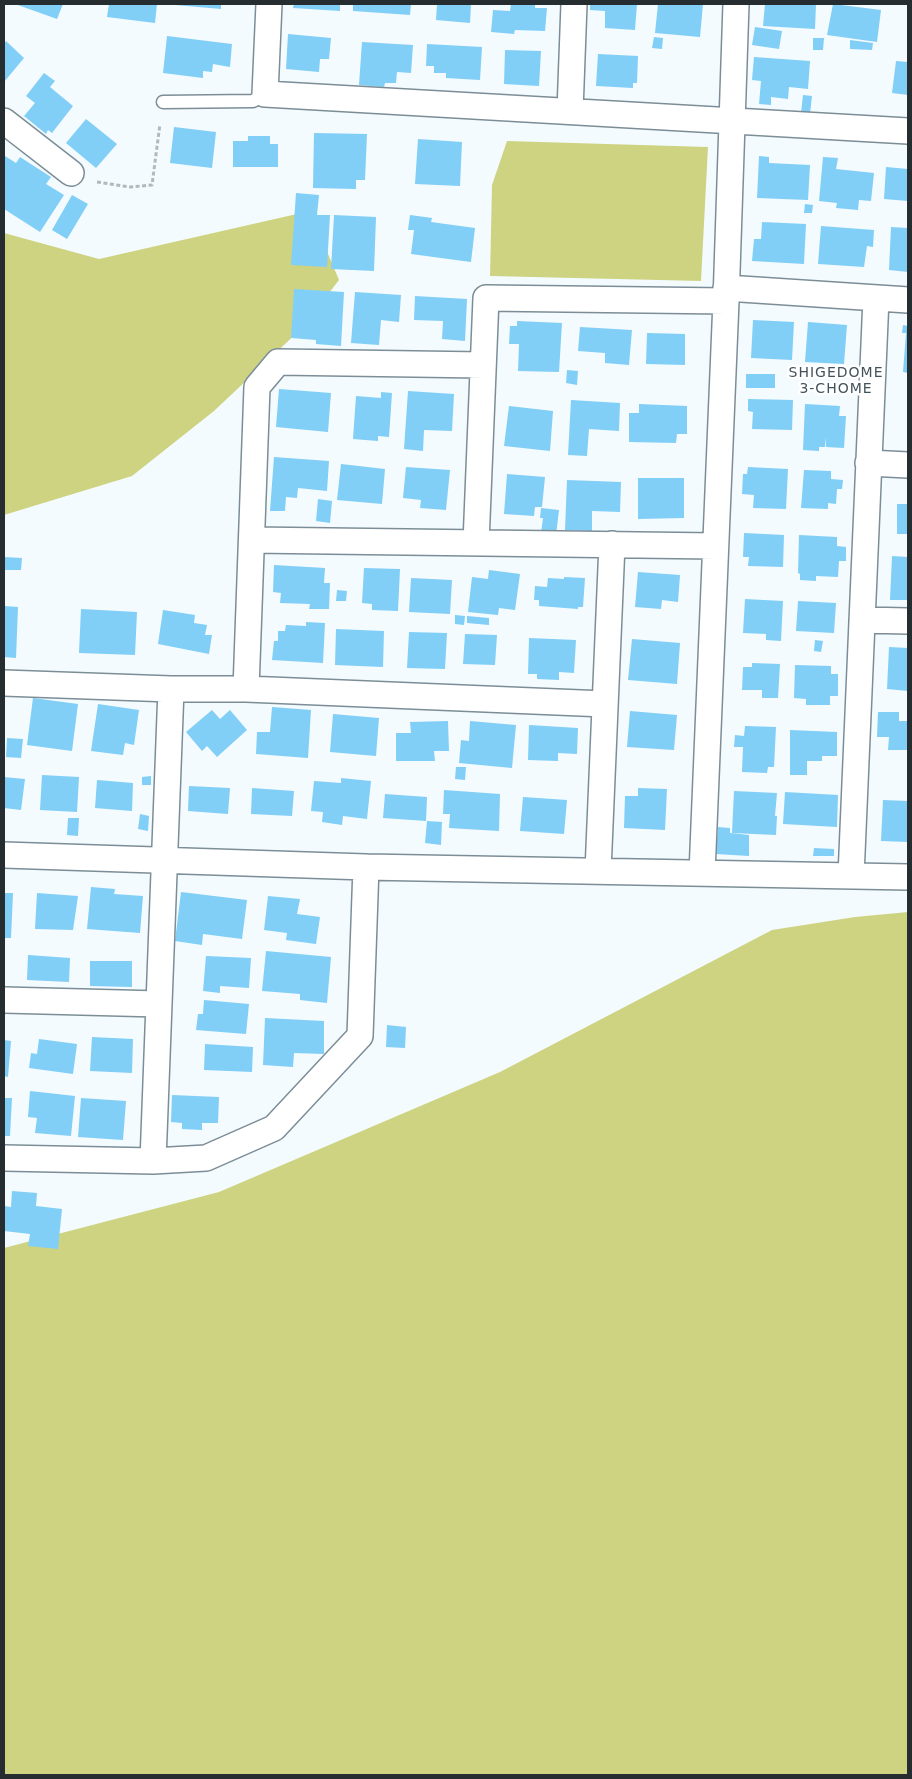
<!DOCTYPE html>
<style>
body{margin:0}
#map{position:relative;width:912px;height:1779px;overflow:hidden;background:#f3fbff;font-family:"DejaVu Sans",sans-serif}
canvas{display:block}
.frame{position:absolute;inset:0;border:5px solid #262d31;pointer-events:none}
</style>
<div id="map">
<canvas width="912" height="1779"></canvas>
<div class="frame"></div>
</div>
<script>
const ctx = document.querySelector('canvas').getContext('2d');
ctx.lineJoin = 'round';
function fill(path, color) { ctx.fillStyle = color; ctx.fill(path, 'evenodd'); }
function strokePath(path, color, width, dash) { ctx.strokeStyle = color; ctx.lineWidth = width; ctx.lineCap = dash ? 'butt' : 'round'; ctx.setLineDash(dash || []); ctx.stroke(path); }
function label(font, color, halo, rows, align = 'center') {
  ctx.font = font + ' "DejaVu Sans",sans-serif'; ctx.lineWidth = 5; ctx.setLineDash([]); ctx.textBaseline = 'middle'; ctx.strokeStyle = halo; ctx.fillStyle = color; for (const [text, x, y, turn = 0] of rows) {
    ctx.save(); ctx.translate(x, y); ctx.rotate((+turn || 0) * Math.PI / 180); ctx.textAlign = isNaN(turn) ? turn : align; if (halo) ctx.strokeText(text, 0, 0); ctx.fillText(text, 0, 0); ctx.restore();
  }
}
fill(new Path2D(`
 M 507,141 L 708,147 L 701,281 L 490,276 L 492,185 Z
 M 310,211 L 339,280 L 302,328 L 214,411 L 132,476 L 4,515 L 4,233 L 99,259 Z
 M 908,912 L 908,1775 L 4,1775 L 4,1248 L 219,1192 L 500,1072 L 772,930 L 855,917 Z`), '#ced382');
fill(new Path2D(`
 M 15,4 L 63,4 L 57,19 Z
 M 109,4 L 157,4 L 155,23 L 107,17 Z
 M 175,4 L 221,4 L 221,9 L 175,5 Z
 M 294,4 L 340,4 L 340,11 L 293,8 Z
 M 353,4 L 411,4 L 410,15 L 353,11 Z
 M 437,4 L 471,4 L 470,23 L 436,20 Z
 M 511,4 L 535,4 L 535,8 L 547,8 L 545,31 L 515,30 L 514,34 L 491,32 L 493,10 L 510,11 Z
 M 590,4 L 637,4 L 635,30 L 605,28 L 605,11 L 590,10 Z
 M 658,4 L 703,4 L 700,37 L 655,33 Z
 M 765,4 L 816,4 L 815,29 L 763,26 Z
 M 833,4 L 881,10 L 877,42 L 827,35 Z
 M 755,27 L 782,31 L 779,49 L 752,45 Z
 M 288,34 L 331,38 L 329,59 L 320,59 L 319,72 L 286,69 Z
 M 167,36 L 232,44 L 230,67 L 213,64 L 212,72 L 203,71 L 203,78 L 163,73 Z
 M 654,37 L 663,38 L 662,49 L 652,48 Z
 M 813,38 L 824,38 L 823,50 L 813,50 Z
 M 850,40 L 873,43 L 872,50 L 850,49 Z
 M 6,41 L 24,58 L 4,82 L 4,44 Z
 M 362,42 L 413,45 L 411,73 L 397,72 L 396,83 L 385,83 L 384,87 L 359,85 Z
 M 427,44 L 482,47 L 480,80 L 446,78 L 446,73 L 434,73 L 434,66 L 426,66 Z
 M 505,50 L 541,51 L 539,86 L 504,84 Z
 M 598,54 L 638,56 L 637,83 L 633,83 L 633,88 L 596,86 Z
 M 754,57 L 810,61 L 808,89 L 789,87 L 788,99 L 771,97 L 771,105 L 759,104 L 761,81 L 752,80 Z
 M 896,61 L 908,62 L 908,95 L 892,93 Z
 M 44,73 L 55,81 L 50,87 L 73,106 L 52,133 L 48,130 L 46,134 L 24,116 L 35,103 L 26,96 Z
 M 803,95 L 812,96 L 810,114 L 801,113 Z
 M 86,119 L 117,144 L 96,168 L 66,143 Z
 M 174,127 L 216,132 L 212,168 L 170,163 Z
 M 314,133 L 367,134 L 365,180 L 356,180 L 356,189 L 313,188 Z
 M 248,136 L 270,136 L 270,144 L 278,144 L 278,167 L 233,167 L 233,141 L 248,141 Z
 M 418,139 L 462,142 L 460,186 L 415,184 Z
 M 5,156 L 16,163 L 20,157 L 51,177 L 46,184 L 64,195 L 40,232 L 4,209 L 4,159 Z
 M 759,156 L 769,157 L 769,163 L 810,165 L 808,200 L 757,198 Z
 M 823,157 L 838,158 L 836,169 L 874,173 L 871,201 L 859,200 L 858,210 L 836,208 L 837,203 L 819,201 Z
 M 886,167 L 908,169 L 908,201 L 884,199 Z
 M 296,193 L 319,195 L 317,215 L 330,215 L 327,267 L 291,265 Z
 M 72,195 L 88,204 L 67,239 L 52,230 Z
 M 805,204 L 813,205 L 812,213 L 804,213 Z
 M 334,215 L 376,217 L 374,271 L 331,269 Z
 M 410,215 L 432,218 L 431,222 L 475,228 L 471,262 L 411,254 L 414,230 L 408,230 Z
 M 762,222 L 806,224 L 804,264 L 752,261 L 754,239 L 761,239 Z
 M 821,226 L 874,230 L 873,247 L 867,246 L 864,267 L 818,264 Z
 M 891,227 L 908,228 L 908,272 L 889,270 Z
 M 294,289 L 344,292 L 341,346 L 316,344 L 316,340 L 291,338 Z
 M 355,292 L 401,295 L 399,322 L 381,320 L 379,345 L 351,343 Z
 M 415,296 L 467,299 L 465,341 L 442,339 L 443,321 L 414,320 Z
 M 753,320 L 794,322 L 792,360 L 751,358 Z
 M 517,321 L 562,323 L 559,372 L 518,371 L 519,344 L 509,344 L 510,326 L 517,326 Z
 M 808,322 L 847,325 L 844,364 L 805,362 Z
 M 903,325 L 908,326 L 908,373 L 903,372 L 906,333 L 902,333 Z
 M 580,327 L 632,330 L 629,365 L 605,363 L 605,353 L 578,351 Z
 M 647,333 L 685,334 L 685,365 L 646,364 Z
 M 567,370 L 578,371 L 577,385 L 566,383 Z
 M 746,374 L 775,374 L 775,388 L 746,388 Z
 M 279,389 L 331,393 L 328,432 L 276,427 Z
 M 408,391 L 454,394 L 452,431 L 424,430 L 423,451 L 404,449 Z
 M 381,392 L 392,393 L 389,437 L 378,436 L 378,441 L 353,439 L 356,396 L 381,398 Z
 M 748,399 L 793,400 L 792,430 L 752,429 L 753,412 L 748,411 Z
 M 571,400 L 620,403 L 619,431 L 589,429 L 587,456 L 568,455 Z
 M 639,404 L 687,406 L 687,434 L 677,434 L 676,443 L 629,442 L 629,413 L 639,413 Z
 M 805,404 L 840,406 L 839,416 L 846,416 L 844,448 L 826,447 L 826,437 L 825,447 L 819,447 L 819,451 L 803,450 Z
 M 509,406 L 553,411 L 550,451 L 504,446 Z
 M 274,457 L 329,461 L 327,491 L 298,488 L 297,498 L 286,497 L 285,511 L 270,511 Z
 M 341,464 L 385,469 L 382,504 L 337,500 Z
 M 406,467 L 450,470 L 446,510 L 420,508 L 421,500 L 403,498 Z
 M 748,467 L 788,469 L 786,509 L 753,508 L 754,495 L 742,494 L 743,474 L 747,474 Z
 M 804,470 L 831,471 L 831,479 L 843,480 L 842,489 L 837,489 L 836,504 L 828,503 L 828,509 L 801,508 Z
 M 507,474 L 545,477 L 542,507 L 535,507 L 534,516 L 504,514 Z
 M 638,478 L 684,478 L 684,518 L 638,519 Z
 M 567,480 L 621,482 L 620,512 L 592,511 L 592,531 L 565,530 Z
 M 318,499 L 332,501 L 330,523 L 316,521 Z
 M 897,504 L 908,504 L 908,534 L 897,534 Z
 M 541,508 L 559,510 L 556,535 L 541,533 L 543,518 L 540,518 Z
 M 744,533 L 784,535 L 783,567 L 748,566 L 749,557 L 743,557 Z
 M 799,535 L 837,537 L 837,546 L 846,547 L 846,561 L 839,561 L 838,577 L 816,576 L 816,581 L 800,580 L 800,574 L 798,573 Z
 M 892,556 L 908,557 L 908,600 L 890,600 Z
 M 4,557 L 22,558 L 21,570 L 4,570 Z
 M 274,565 L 325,568 L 324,583 L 330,583 L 329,609 L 309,609 L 310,604 L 280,603 L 281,593 L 273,592 Z
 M 364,568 L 400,569 L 398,611 L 372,610 L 372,604 L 362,603 Z
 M 489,570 L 520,574 L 515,610 L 499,608 L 498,615 L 468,612 L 472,577 L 488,579 Z
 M 638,572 L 680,575 L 678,602 L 662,600 L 661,609 L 635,607 Z
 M 564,577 L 585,578 L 583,607 L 578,607 L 578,609 L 539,606 L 539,600 L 534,600 L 535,586 L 547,587 L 548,578 L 564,579 Z
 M 411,578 L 452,580 L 450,614 L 409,612 Z
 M 337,590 L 347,591 L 346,601 L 336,601 Z
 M 745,599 L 783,601 L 781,641 L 766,640 L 766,634 L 743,633 Z
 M 798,601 L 836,603 L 834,633 L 796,631 Z
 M 4,606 L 18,607 L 16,658 L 4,657 Z
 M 81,609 L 137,612 L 135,655 L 79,653 Z
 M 163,610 L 195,615 L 194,623 L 207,625 L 205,635 L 212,635 L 209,654 L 158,644 Z
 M 455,615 L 465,616 L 464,625 L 455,624 Z
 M 467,616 L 489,618 L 489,625 L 467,623 Z
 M 306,622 L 325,623 L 323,663 L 272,660 L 274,641 L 278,641 L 278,631 L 285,631 L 286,625 L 306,626 Z
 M 336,629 L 384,631 L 383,667 L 335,665 Z
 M 409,632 L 447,633 L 445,669 L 407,668 Z
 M 465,634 L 497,635 L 495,665 L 463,664 Z
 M 529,638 L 576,640 L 574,673 L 559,672 L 559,680 L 537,679 L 537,674 L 528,674 Z
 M 632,639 L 680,643 L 677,684 L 628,680 Z
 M 815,640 L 823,641 L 821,652 L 814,651 Z
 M 889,647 L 908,648 L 908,691 L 887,689 Z
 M 752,663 L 780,664 L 778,698 L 762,698 L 762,690 L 742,690 L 743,667 L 752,667 Z
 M 795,665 L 831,666 L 831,674 L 838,674 L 838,696 L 830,696 L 830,705 L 806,705 L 806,699 L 794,698 Z
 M 33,698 L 78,704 L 72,751 L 27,745 Z
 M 98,704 L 139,710 L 134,745 L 125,743 L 123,755 L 91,751 Z
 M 272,707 L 311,710 L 308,758 L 256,754 L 257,732 L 270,732 Z
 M 212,710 L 220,719 L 230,710 L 247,730 L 217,757 L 207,746 L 202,751 L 186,732 Z
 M 630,711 L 677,715 L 674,750 L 627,747 Z
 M 878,712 L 899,712 L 899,721 L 908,721 L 908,750 L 888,750 L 889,737 L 877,737 Z
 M 333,714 L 379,718 L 376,756 L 330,752 Z
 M 448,721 L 449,751 L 434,751 L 435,761 L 396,761 L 396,733 L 411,733 L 410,722 Z
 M 470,721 L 516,725 L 512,768 L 459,763 L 461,740 L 469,741 Z
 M 529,725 L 578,728 L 577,754 L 558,753 L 558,761 L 528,760 Z
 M 745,726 L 776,727 L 774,767 L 768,767 L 767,773 L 742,772 L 743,747 L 734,747 L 735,735 L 744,736 Z
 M 790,730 L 837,732 L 837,756 L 822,756 L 822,761 L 807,761 L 807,775 L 790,775 Z
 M 7,738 L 23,739 L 21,758 L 6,757 Z
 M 456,767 L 466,767 L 465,780 L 455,779 Z
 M 42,775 L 79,777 L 77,812 L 40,810 Z
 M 151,776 L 151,785 L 142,785 L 142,777 Z
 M 4,777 L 25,779 L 21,810 L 4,808 Z
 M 341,778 L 371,781 L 367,819 L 343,816 L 342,825 L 322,822 L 323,812 L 311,811 L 314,781 L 341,783 Z
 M 97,780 L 133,783 L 132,811 L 95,808 Z
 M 189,786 L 230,788 L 228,814 L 188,811 Z
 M 252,788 L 294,791 L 292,816 L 251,814 Z
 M 638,788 L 667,789 L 665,830 L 624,828 L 625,796 L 638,796 Z
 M 444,790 L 500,794 L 499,831 L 449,828 L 450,814 L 443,814 Z
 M 734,791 L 777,793 L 775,816 L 777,816 L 776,835 L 732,833 Z
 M 785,792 L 838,795 L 837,827 L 783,824 Z
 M 385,794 L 427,797 L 426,821 L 383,818 Z
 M 523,797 L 567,800 L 564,834 L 520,831 Z
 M 883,800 L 908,801 L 908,842 L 881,841 Z
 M 140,814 L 149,816 L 148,831 L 138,829 Z
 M 68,818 L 79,818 L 78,836 L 67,835 Z
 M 427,821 L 442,822 L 441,845 L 425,843 Z
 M 718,827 L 730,828 L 730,833 L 749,835 L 749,856 L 716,854 Z
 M 814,848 L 834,849 L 834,856 L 813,856 Z
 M 91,887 L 115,889 L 114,894 L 143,896 L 140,933 L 87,929 Z
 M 181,892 L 247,900 L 242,939 L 203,934 L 202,945 L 175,941 Z
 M 4,893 L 13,893 L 11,938 L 4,938 Z
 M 37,893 L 78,896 L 73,930 L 35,929 Z
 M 268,896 L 300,899 L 297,914 L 320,917 L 316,944 L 286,940 L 287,933 L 264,930 Z
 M 266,951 L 331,957 L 327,1003 L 300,1000 L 300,994 L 262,991 Z
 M 28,955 L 70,958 L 69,982 L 27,980 Z
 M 206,956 L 251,958 L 249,988 L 220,986 L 220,993 L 203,991 Z
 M 90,961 L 132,961 L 132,987 L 90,986 Z
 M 204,1000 L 249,1004 L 246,1034 L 196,1030 L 198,1014 L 203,1014 Z
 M 265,1018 L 324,1021 L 324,1054 L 294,1053 L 293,1067 L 263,1065 Z
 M 387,1025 L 406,1027 L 405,1048 L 386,1047 Z
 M 92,1037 L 133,1039 L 132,1073 L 90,1071 Z
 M 39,1039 L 77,1044 L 73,1074 L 29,1068 L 31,1053 L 37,1054 Z
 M 4,1040 L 11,1041 L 8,1077 L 4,1076 Z
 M 205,1044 L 253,1047 L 252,1072 L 204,1070 Z
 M 30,1091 L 75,1096 L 71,1136 L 35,1133 L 37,1118 L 28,1117 Z
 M 172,1095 L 219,1097 L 218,1123 L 202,1123 L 202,1130 L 182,1129 L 182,1123 L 171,1122 Z
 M 4,1098 L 12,1098 L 10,1136 L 4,1136 Z
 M 81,1098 L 126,1101 L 123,1140 L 78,1137 Z
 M 12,1191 L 37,1193 L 36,1206 L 62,1209 L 58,1249 L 28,1246 L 30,1234 L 4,1231 L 4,1206 L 11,1207 Z`), '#81cef7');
const service = new Path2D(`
 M 163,102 L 253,101 L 265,94`);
const minor = new Path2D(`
 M 269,4 L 265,94 L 908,131
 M 570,111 L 574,4
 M 4,121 L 71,173
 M 726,288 L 908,300
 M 868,463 L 908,465
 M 252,540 L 715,546
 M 476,543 L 486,298 L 726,301
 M 862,620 L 908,621
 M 4,683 L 171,689 L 246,689 L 605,704
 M 246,689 L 257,387 L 278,362 L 483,365
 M 4,855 L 366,867 L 908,877
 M 598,871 L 612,544
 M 702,873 L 726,301 L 736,4
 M 851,876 L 876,298
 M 4,1000 L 159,1004
 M 4,1158 L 153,1161 L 206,1158 L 274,1128 L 360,1036 L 366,867
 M 153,1161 L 171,689`);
strokePath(service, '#7c8d97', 15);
strokePath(minor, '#7c8d97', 28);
strokePath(new Path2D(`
 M 97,182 L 130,187 L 152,185 L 160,124`), '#b1b9bd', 3, [4, 2.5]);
strokePath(service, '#fff', 12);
strokePath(minor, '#fff', 25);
ctx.letterSpacing = '1px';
label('14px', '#42525b', '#fff', [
 ["SHIGEDOME",836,373],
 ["3-CHOME",836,389]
]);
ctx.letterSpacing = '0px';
</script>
